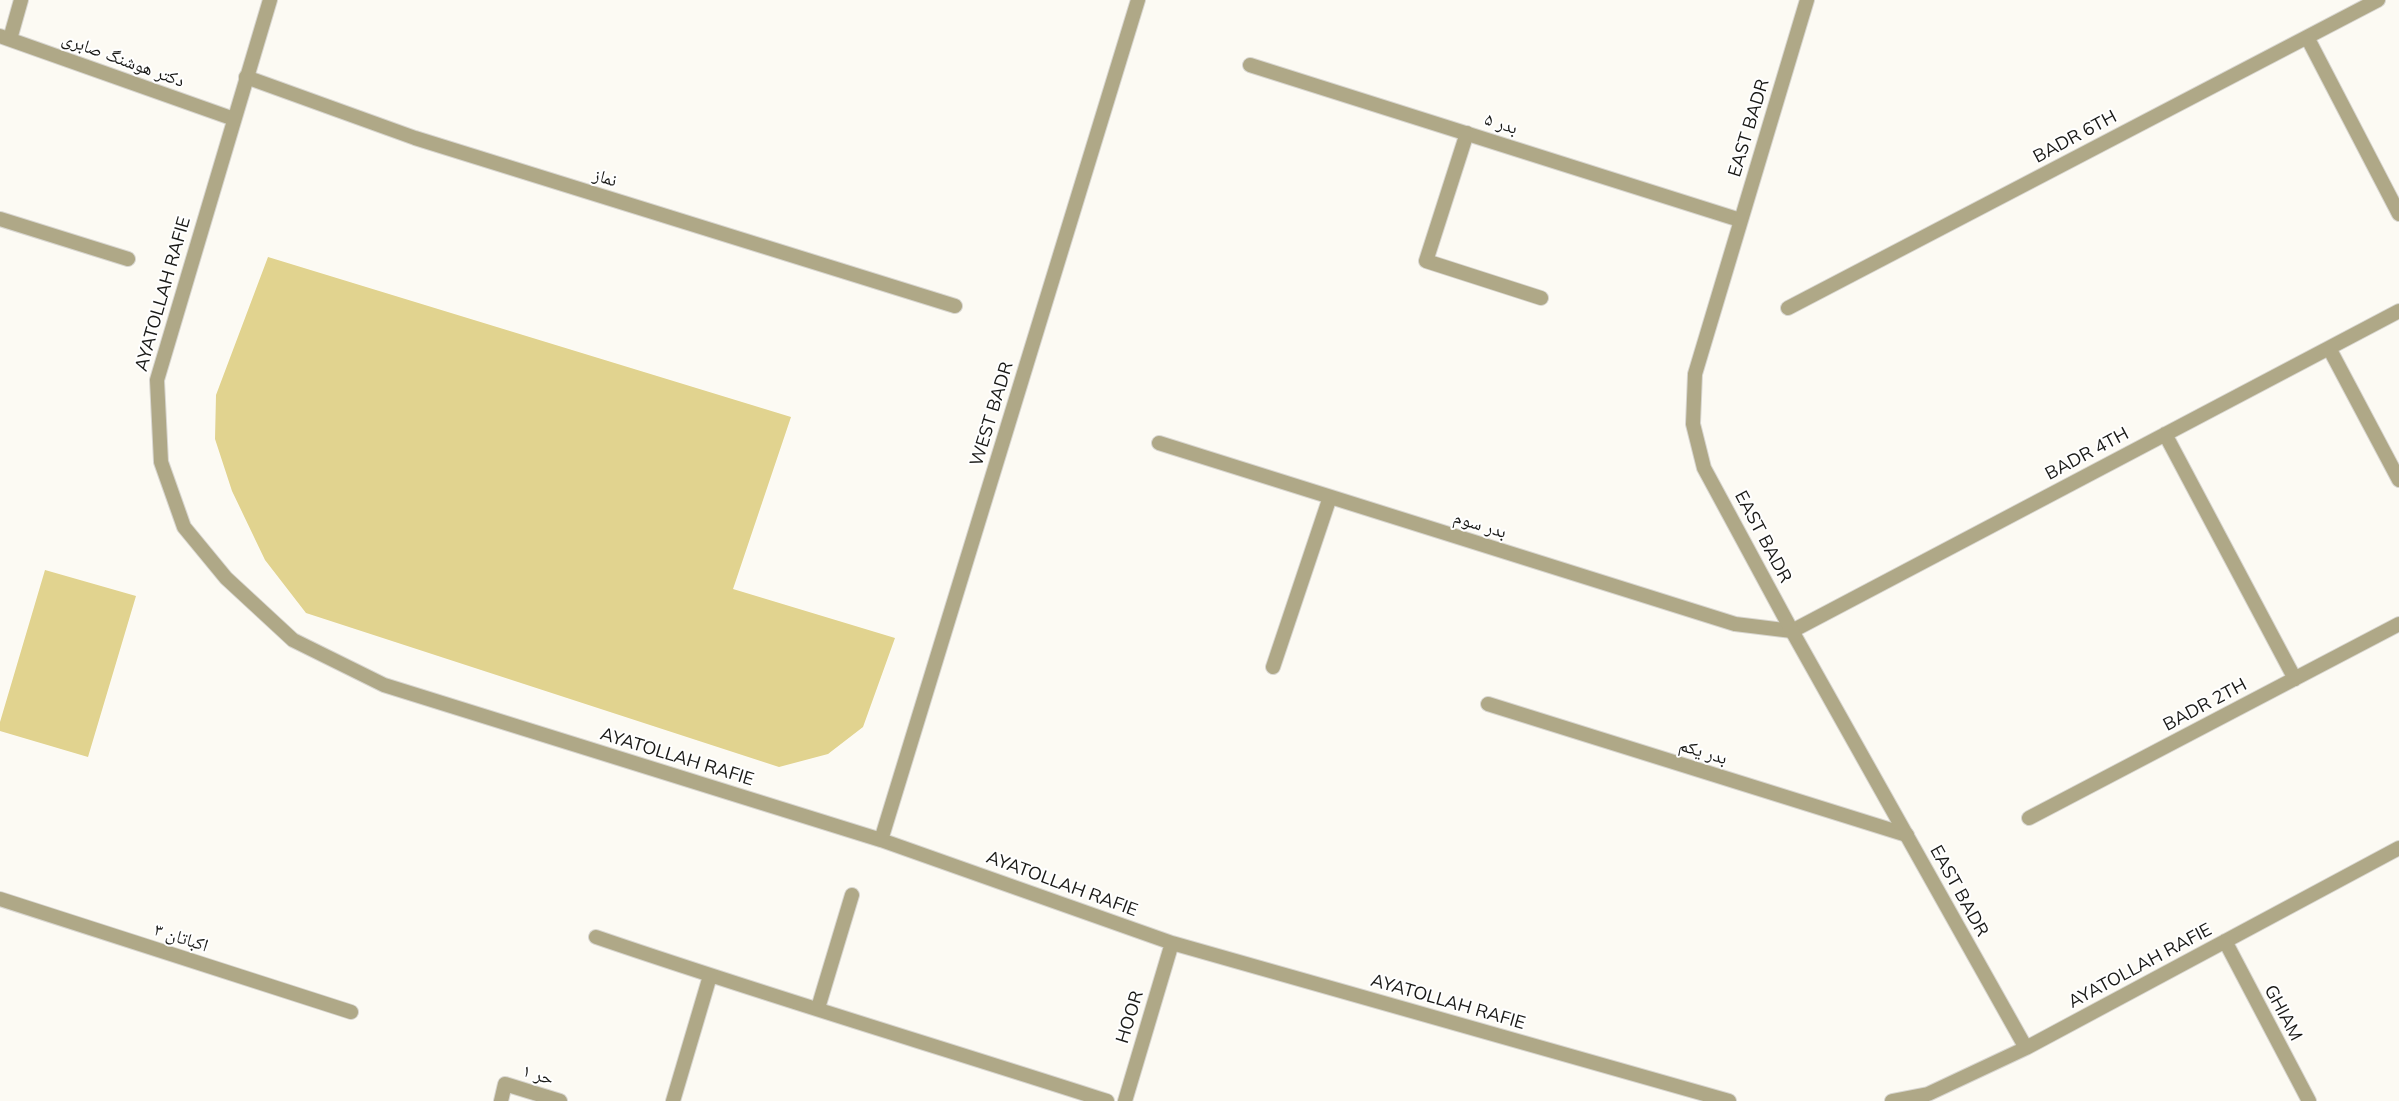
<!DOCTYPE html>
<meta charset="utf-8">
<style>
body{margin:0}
canvas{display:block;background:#fcfaf3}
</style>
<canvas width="2399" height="1101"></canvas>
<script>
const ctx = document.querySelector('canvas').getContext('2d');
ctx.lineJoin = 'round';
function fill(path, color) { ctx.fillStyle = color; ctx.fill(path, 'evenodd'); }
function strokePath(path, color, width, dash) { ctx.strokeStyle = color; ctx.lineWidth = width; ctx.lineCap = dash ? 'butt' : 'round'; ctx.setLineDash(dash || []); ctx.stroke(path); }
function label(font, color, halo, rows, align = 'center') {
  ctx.font = font + ' Mulish,"Noto Naskh Arabic",sans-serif'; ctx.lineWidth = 4; ctx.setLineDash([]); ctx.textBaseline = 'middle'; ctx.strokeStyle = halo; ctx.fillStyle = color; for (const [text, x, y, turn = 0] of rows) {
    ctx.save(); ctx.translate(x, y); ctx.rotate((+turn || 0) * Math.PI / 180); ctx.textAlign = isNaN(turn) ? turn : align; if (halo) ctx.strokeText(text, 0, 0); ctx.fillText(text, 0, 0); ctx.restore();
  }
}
fill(new Path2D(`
 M 268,257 L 791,417 L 733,589 L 895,638 L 863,727 L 828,754 L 779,767 L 306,613 L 265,560 L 232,491 L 215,439 L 216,395 Z
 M 45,570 L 136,596 L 88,757 L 0,731 L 0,722 Z`), '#e1d38f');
const minor = new Path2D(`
 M 0,36 L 234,119
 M 2307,37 L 2399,214
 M 10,39 L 21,0
 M 1250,65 L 1740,220
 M 246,77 L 415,138 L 955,306
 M 1467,133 L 1426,261 L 1541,298
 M 0,219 L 128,259
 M 1788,308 L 2378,0
 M 2329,348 L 2399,480
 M 2165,434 L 2295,679
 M 1159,443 L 1735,624 L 1792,631 L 2399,311
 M 1273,667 L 1330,497
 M 1488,704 L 1907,835
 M 2029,818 L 2399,624
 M 0,899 L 351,1012
 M 596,937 C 765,995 937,1046 1107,1101
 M 818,1008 L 852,895
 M 501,1101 L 505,1084 L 560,1101
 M 673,1101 L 710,976`);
const tertiary = new Path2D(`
 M 270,0 L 157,380 L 161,462 L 184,527 L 226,578 L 293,640 L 384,685 L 881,840 L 1172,943 L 1729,1101
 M 1807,0 L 1695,374 L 1693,424 L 1704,468 L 1792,631 L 2026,1048
 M 881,840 L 1138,0
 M 2225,941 L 2309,1101
 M 1125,1101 L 1172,943
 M 1892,1101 L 1928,1094 L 2026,1048 L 2399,848`);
strokePath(minor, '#d8d6d0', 16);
strokePath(tertiary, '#d8d6d0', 16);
strokePath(minor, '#afa887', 14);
strokePath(tertiary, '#afa887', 14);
label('18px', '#191916', '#fff', [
 ["دکتر هوشنگ صابری",123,60,20],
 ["بدر ۵",1501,124,18],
 ["EAST BADR",1749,128,-73],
 ["BADR 6TH",2075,137,-28],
 ["نماز",605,178,17],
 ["AYATOLLAH RAFIE",163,294,-74],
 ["WEST BADR",992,414,-73],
 ["BADR 4TH",2087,454,-28],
 ["بدر سوم",1480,525,17],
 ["EAST BADR",1763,537,62],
 ["BADR 2TH",2205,705,-28],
 ["بدر یکم",1703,752,17],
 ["AYATOLLAH RAFIE",677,757,17],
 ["AYATOLLAH RAFIE",1062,884,20],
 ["EAST BADR",1959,891,61],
 ["اکباتان ۳",181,938,18],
 ["AYATOLLAH RAFIE",2140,966,-28],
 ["AYATOLLAH RAFIE",1448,1002,16],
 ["GHIAM",2283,1013,62],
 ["HOOR",1130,1017,-73],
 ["حر ۱",538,1075,17]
]);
</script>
